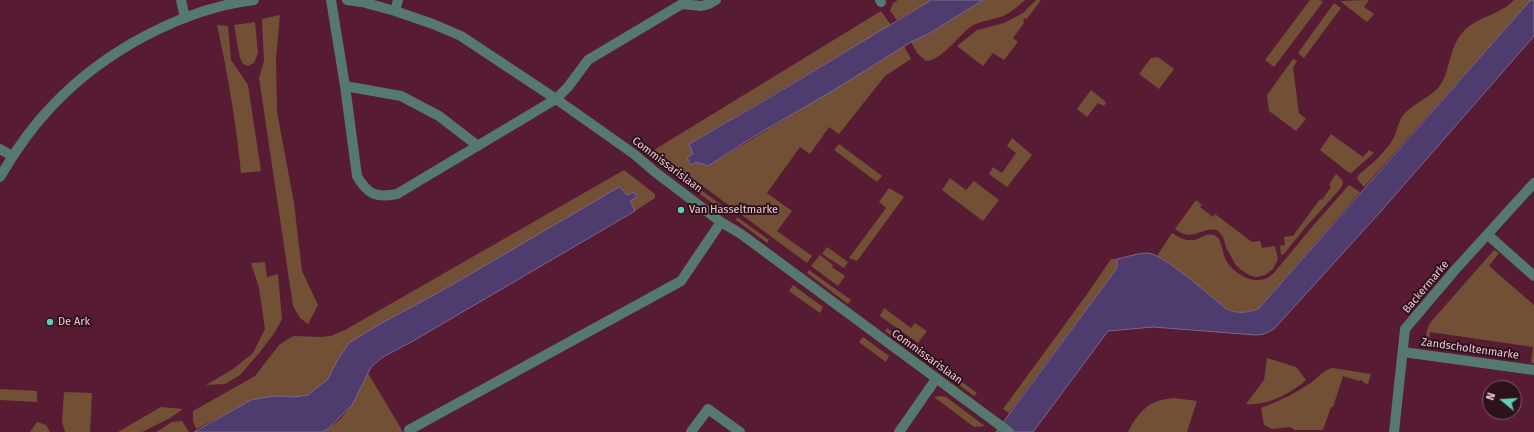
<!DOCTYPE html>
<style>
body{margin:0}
#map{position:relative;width:1534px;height:432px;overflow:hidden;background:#581b34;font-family:"Fira Sans",sans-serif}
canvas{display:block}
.north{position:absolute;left:1482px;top:380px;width:40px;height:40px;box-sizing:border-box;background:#2d121c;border:1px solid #7a5a65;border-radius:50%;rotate:288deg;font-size:11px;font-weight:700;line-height:16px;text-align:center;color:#eec7d2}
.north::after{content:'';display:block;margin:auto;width:14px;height:18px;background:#5eceb8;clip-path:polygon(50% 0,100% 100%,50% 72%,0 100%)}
</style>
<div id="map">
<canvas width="1534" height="432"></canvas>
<div class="north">N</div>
</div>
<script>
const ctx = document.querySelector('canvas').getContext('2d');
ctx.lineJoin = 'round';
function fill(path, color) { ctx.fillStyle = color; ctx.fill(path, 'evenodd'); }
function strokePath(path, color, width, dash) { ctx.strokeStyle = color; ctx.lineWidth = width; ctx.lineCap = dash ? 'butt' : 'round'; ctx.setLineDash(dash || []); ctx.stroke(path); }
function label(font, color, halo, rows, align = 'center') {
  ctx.font = font + ' "Fira Sans",sans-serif'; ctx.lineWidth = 4; ctx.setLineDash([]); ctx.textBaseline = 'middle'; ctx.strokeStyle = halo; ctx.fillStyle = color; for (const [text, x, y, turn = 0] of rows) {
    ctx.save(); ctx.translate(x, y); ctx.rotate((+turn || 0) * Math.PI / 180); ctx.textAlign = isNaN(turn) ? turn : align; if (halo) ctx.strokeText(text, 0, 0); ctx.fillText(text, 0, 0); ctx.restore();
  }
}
fill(new Path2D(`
 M 898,0 L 932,0 L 897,20 L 890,11 L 893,3 Z
 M 983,0 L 1025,0 C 1019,5 1012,12 1005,15 C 995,20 982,20 972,26 C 958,35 943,60 926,61 L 917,53 L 911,42 L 930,33 Z
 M 1036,0 L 1043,0 L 1041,0 L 1027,19 L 1025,18 L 1023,21 L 1024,23 L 1013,38 L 1018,42 L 1004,60 L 993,53 L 983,66 L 957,46 L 977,30 L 1004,23 L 1023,13 Z
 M 1310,0 L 1320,0 L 1323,2 L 1274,67 L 1265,60 Z
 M 1369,0 L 1364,7 L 1374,14 L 1367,22 L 1340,1 Z
 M 1514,0 L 1531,0 L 1364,187 L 1357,179 C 1359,172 1364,171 1369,166 C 1377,160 1384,151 1390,144 C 1398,134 1397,120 1406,112 C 1416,103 1429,97 1438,88 C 1452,72 1447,45 1467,28 C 1481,16 1501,14 1514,0 Z
 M 1334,3 L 1341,8 L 1304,58 L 1298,53 Z
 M 881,11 L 891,25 L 689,144 L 693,154 L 687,158 L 691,164 L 696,162 L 708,166 L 904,46 L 911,59 L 885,76 L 839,134 L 829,127 L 810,154 L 800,147 L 767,193 L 792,211 L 777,231 L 812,256 L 807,263 L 654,150 Z
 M 280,15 L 276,58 L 277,112 L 294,203 L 302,271 L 318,305 L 308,324 L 300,318 L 293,306 L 259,78 L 264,61 L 262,19 Z
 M 255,22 L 258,53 L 254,63 L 248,66 L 243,64 L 240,58 L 234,25 Z
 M 217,25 L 228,26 L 231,60 L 248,85 L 261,171 L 241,173 C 236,124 228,74 217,25 Z
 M 1158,57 L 1174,69 L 1159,89 L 1139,74 L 1151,58 Z
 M 1293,59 L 1297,61 L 1293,68 L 1299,113 L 1306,119 L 1296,131 L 1269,111 L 1267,95 Z
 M 1091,90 L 1106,102 L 1104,106 L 1098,103 L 1087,117 L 1077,109 Z
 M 1331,134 L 1363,157 L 1369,150 L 1374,153 L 1351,173 L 1348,172 L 1320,150 Z
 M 1012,138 L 1032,155 L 1007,187 L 989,174 L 993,167 L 1002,173 L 1016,153 L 1007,146 Z
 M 839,144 L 882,176 L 877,182 L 834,150 Z
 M 668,166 L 731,212 L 729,215 L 665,169 Z
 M 624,170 L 655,194 L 655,198 L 635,211 L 630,201 L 634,192 L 627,196 L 620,187 L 443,290 L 380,324 L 349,343 L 337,361 L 328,379 L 308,395 L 294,397 L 277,396 L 260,398 L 251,400 L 240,407 L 196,429 L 193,421 L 193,411 L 255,376 L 279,345 L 288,339 L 294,336 L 321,337 L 331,336 L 345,330 Z
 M 1336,174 L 1342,180 L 1343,183 L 1340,189 L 1304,229 L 1284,254 L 1281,255 L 1280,246 L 1285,245 L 1284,237 L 1293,236 L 1320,199 L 1322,200 L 1331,187 L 1329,185 Z
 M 950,178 L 966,190 L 974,181 L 999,200 L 983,221 L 942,190 Z
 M 1349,185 L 1360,192 L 1258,309 C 1246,313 1238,314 1226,309 L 1178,270 L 1157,256 L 1172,233 C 1178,237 1185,241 1192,240 C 1200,240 1208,231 1216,236 C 1222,240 1222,252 1225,258 C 1230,270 1246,281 1259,280 C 1265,280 1269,277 1273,274 L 1312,227 Z
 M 889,188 L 904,197 L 857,261 L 849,258 L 886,208 L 879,202 Z
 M 1196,200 L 1202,205 L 1200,207 L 1213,217 L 1215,214 L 1252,242 L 1260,241 L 1262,248 L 1275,246 L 1278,259 L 1273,269 L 1265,275 L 1256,277 L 1251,276 L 1241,270 L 1235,264 L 1226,247 L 1223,237 L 1217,230 C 1200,227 1193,243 1175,229 Z
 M 737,217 L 769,240 L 767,243 L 736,220 Z
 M 827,247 L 848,262 L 844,268 L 822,254 Z
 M 1494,250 L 1499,253 L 1489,266 L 1534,305 L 1534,363 L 1531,363 L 1533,347 L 1430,332 L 1428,347 L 1425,346 L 1427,330 L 1430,323 Z
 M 820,255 L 833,265 L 832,267 L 845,276 L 838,286 L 811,266 Z
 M 1111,259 L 1117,259 L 1117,268 L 1009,413 L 1003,409 L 1085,297 Z
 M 265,262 L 267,277 L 278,274 L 282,319 L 275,332 L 260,352 L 240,375 L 225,384 L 206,385 L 233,369 L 253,353 L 265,329 L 259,288 L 251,263 Z
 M 809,270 L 851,300 L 848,304 L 807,273 Z
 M 793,285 L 823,307 L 820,313 L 789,291 Z
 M 884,308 L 911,328 L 915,323 L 927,331 L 918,343 L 880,316 Z
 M 887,328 L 913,347 L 912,350 L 885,331 Z
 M 863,337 L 889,356 L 886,362 L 859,342 Z
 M 1267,358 L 1296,367 L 1306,380 C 1290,394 1267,406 1246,404 L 1264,380 Z
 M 933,361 L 977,393 L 974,396 L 932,365 Z
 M 1333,368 L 1371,374 L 1368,384 L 1364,383 L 1362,380 L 1359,381 L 1343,376 L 1333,407 L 1331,407 L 1323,430 L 1295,430 L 1290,427 L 1272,429 L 1264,425 L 1261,409 L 1263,407 C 1280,401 1295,393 1309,384 C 1318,378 1323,370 1333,368 Z
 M 368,373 L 403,432 L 321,432 C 346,422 357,396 368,373 Z
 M 0,389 L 37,391 L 37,402 L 0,400 Z
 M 64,392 L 92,393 L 90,432 L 65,432 L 62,422 Z
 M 941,396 L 946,397 L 985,426 L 974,427 L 934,397 Z
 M 1174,398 L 1197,401 L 1187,432 L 1128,432 C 1140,410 1149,400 1174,398 Z
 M 161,407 L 183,409 L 170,418 L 142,432 L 118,432 Z
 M 182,421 L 189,432 L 156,432 L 172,422 Z
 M 37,422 L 46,425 L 50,432 L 30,432 Z`), '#725036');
const water = new Path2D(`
 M 932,0 L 983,0 L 930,33 L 911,42 L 834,90 L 753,137 L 708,166 L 696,162 L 691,165 L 687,158 L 693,154 L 689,144 L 767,99 Z
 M 1531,0 L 1534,0 L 1534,36 L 1382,210 L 1274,329 L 1264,334 L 1256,335 L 1153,327 L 1108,331 L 1033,432 L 996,432 L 1117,268 L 1117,259 C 1127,257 1138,253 1148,253 C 1163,254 1212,297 1226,309 C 1238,314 1246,313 1258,309 Z
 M 620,187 L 627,195 L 634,192 L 637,197 L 630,201 L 635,211 L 413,341 L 383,357 L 371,367 L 352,405 L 328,429 L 321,432 L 194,432 L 251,400 L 260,398 L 277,396 L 294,397 L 308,395 L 328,379 L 337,361 L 349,343 L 380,324 L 443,290 Z`);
fill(water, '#4d3c6d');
strokePath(water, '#7d668b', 1);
strokePath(new Path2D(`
 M 181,0 L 185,18
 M 331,0 L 345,86 L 357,176 C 368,195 376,198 397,194 L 556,99 L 568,87 L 588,60 L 682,4 L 701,6 L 709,4 L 716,0
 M 347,0 L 362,2 L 395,11 L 433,24 L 461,36 L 556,99 L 634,154 L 655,172 L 721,222 L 741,234 L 1009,432
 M 880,0 L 881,2
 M 395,11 L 398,0
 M 345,86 L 401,96 L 439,116 L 478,146
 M 0,149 L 12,156
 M 0,177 C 15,151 32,127 52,106 C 103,52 181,9 254,0
 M 1488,235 L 1534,276
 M 1403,352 L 1534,370
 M 410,432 L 409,430 L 681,281 L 721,222
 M 691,432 L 708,409 L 740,432
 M 899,432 L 936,379
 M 1394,432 L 1405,329 L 1455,270 L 1534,183`), '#557870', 10);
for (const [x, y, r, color] of [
 [681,210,4,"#5eceb8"],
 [50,322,4,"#5eceb8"]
]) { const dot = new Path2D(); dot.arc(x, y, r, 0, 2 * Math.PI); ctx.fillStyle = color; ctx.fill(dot); strokePath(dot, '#2d121c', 1.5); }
label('11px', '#eec7d2', '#2d121c', [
 ["Commissarislaan",667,165,37],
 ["Backermarke",1426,287,-50],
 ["Zandscholtenmarke",1470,349,8],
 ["Commissarislaan",927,357,36]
]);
label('11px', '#eec7d2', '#2d121c', [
 ["Van Hasseltmarke",689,210],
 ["De Ark",58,322]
], 'left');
</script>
